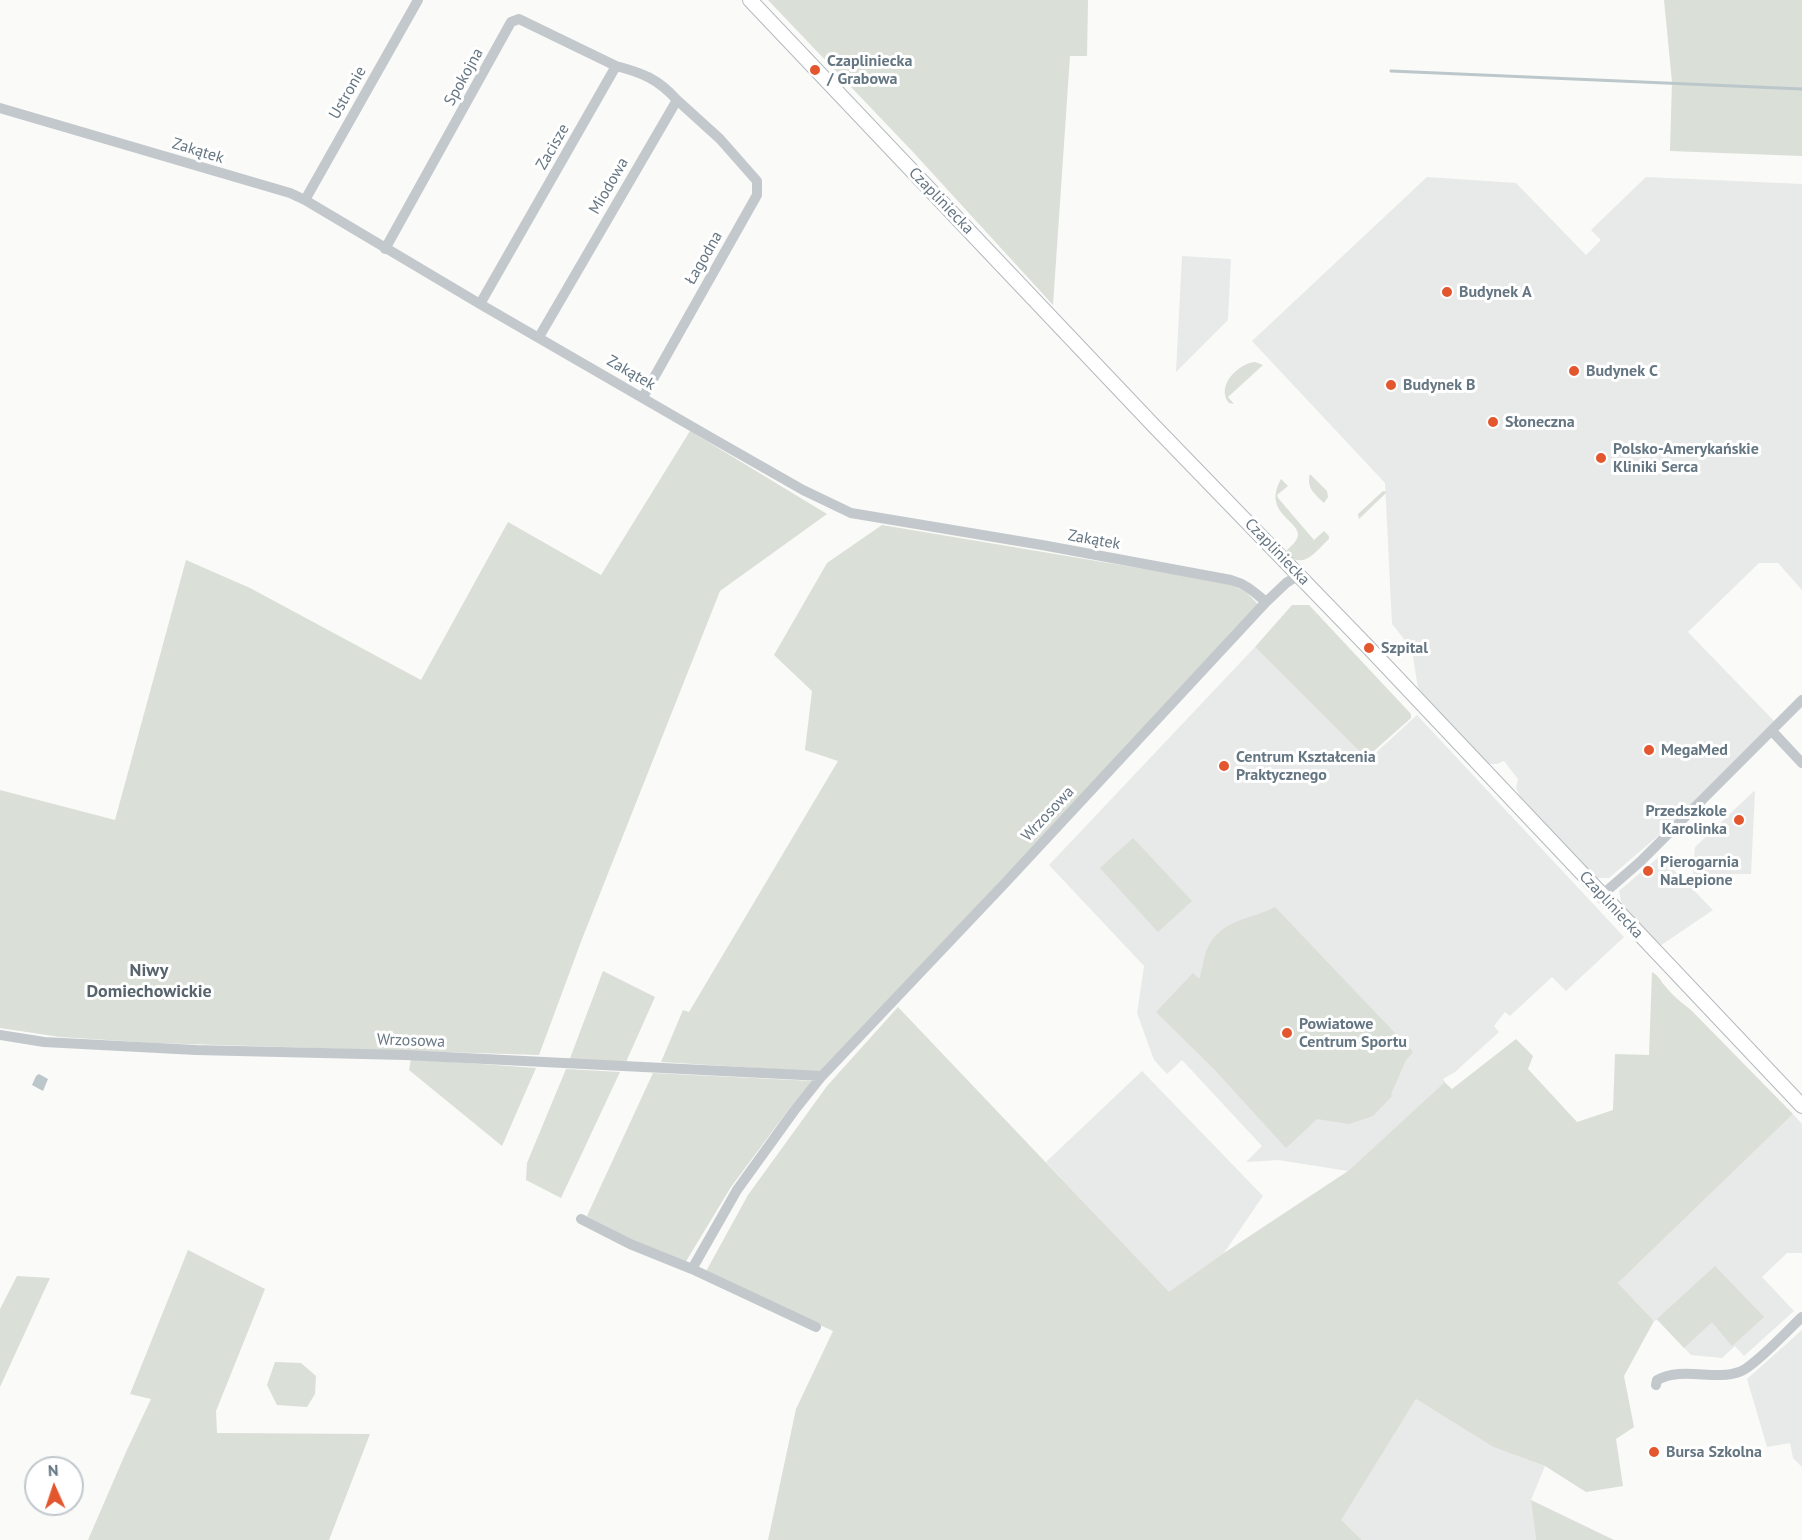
<!DOCTYPE html>
<meta charset="utf-8">
<style>
body{margin:0}
#map{position:relative;width:1802px;height:1540px;overflow:hidden;background:#fafaf8;font-family:"PT Sans",sans-serif}
canvas{display:block}
.north{position:absolute;left:24px;top:1456px;width:60px;height:60px;box-sizing:border-box;background:#fff;border:2px solid #c1c8cd;border-radius:50%;rotate:357deg;font-size:16px;font-weight:700;line-height:24px;text-align:center;color:#657683}
.north::after{content:'';display:block;margin:auto;width:21px;height:27px;background:#e4572e;clip-path:polygon(50% 0,100% 100%,50% 72%,0 100%)}
</style>
<div id="map">
<canvas width="1802" height="1540"></canvas>
<div class="north">N</div>
</div>
<script>
const ctx = document.querySelector('canvas').getContext('2d');
ctx.lineJoin = 'round';
function fill(path, color) { ctx.fillStyle = color; ctx.fill(path, 'evenodd'); }
function strokePath(path, color, width, dash) { ctx.strokeStyle = color; ctx.lineWidth = width; ctx.lineCap = dash ? 'butt' : 'round'; ctx.setLineDash(dash || []); ctx.stroke(path); }
function label(font, color, halo, rows, align = 'center') {
  ctx.font = font + ' "PT Sans",sans-serif'; ctx.lineWidth = 6; ctx.setLineDash([]); ctx.textBaseline = 'middle'; ctx.strokeStyle = halo; ctx.fillStyle = color; for (const [text, x, y, turn = 0] of rows) {
    ctx.save(); ctx.translate(x, y); ctx.rotate((+turn || 0) * Math.PI / 180); ctx.textAlign = isNaN(turn) ? turn : align; if (halo) ctx.strokeText(text, 0, 0); ctx.fillText(text, 0, 0); ctx.restore();
  }
}
fill(new Path2D(`
 M 1427,177 L 1516,183 L 1586,255 L 1601,240 L 1591,230 L 1646,177 L 1802,184 L 1802,590 L 1778,563 L 1759,563 L 1688,632 L 1776,723 L 1695,804 L 1609,878 L 1597,878 L 1592,875 L 1525,806 L 1516,788 L 1518,779 L 1504,761 L 1497,764 L 1490,764 L 1484,760 L 1418,689 L 1412,649 L 1392,624 L 1385,483 L 1252,341 Z
 M 1182,256 L 1231,259 L 1228,320 L 1176,372 Z
 M 1255,647 L 1368,760 L 1417,715 L 1624,937 L 1566,991 L 1552,977 L 1510,1016 L 1505,1012 L 1494,1026 L 1499,1032 L 1455,1072 L 1443,1079 L 1445,1083 L 1348,1171 L 1278,1160 L 1246,1162 L 1262,1146 L 1182,1060 L 1167,1074 L 1154,1060 L 1137,1013 L 1144,966 L 1049,865 Z
 M 1754,791 L 1755,792 L 1751,874 L 1693,874 L 1695,847 Z
 M 1660,856 L 1713,910 L 1660,946 L 1622,905 L 1619,891 Z
 M 1142,1071 L 1263,1196 L 1224,1253 L 1169,1293 L 1046,1162 Z
 M 1793,1114 L 1802,1124 L 1802,1253 L 1787,1253 L 1762,1277 L 1794,1311 L 1744,1356 L 1735,1346 L 1722,1358 L 1691,1355 L 1657,1320 L 1654,1321 L 1618,1283 Z
 M 1802,1330 L 1802,1467 L 1793,1458 L 1790,1443 L 1767,1447 L 1747,1379 Z
 M 1416,1399 L 1493,1447 L 1545,1466 L 1531,1500 L 1536,1540 L 1362,1540 L 1340,1520 Z`), '#e8e9e9');
fill(new Path2D(`
 M 768,0 L 1088,0 L 1087,56 L 1070,56 L 1053,305 L 913,152 Z
 M 1664,0 L 1802,0 L 1802,156 L 1670,151 L 1672,82 Z
 M 1255,362 L 1263,365 L 1228,397 L 1234,404 L 1229,403 C 1215,386 1239,363 1255,362 Z
 M 690,431 L 827,514 L 720,591 L 582,939 L 539,1055 L 155,1043 L 60,1037 L 0,1028 L 0,790 L 115,820 L 186,560 L 250,588 L 421,680 L 508,522 L 601,575 Z
 M 1310,474 L 1327,491 L 1328,497 L 1324,503 C 1315,494 1306,488 1310,474 Z
 M 1281,479 L 1288,486 L 1277,495 L 1278,498 L 1314,540 L 1324,531 L 1329,536 L 1329,539 C 1321,546 1309,563 1297,560 C 1292,559 1289,554 1286,551 C 1290,547 1297,542 1298,535 C 1299,520 1262,513 1281,479 Z
 M 1383,491 L 1387,492 L 1359,519 L 1358,514 Z
 M 882,525 L 1228,583 L 1246,592 L 1259,605 L 821,1072 L 661,1062 L 683,1010 L 689,1012 L 838,761 L 805,750 L 812,691 L 774,655 L 827,563 Z
 M 1292,605 L 1309,605 L 1411,714 L 1411,718 L 1366,758 L 1255,647 Z
 M 1133,838 L 1192,901 L 1158,932 L 1100,868 Z
 M 1275,907 L 1413,1052 L 1406,1060 L 1391,1094 L 1392,1096 L 1373,1116 L 1349,1124 L 1317,1119 L 1286,1148 L 1214,1069 L 1156,1012 L 1193,973 L 1199,979 C 1203,969 1203,958 1208,947 C 1223,918 1251,920 1275,907 Z
 M 603,971 L 655,997 L 626,1062 L 569,1061 Z
 M 1652,972 C 1661,978 1659,979 1665,986 C 1672,995 1682,1003 1691,1010 L 1793,1114 L 1618,1283 L 1654,1321 L 1624,1376 L 1634,1427 L 1616,1439 L 1623,1486 L 1586,1492 L 1545,1466 L 1493,1447 L 1416,1399 L 1341,1520 L 1362,1540 L 768,1540 L 796,1409 L 833,1331 L 746,1291 L 704,1275 L 748,1195 L 827,1086 L 898,1007 L 1169,1292 L 1224,1253 L 1348,1171 L 1444,1083 L 1442,1080 L 1452,1089 L 1516,1039 L 1533,1056 L 1528,1069 L 1577,1122 L 1613,1110 L 1615,1054 L 1649,1055 Z
 M 411,1059 L 536,1068 L 502,1146 L 409,1070 Z
 M 566,1069 L 620,1072 L 561,1198 L 526,1180 L 527,1163 Z
 M 653,1073 L 813,1081 L 789,1109 L 731,1187 L 685,1263 L 637,1243 L 587,1216 Z
 M 188,1250 L 265,1289 L 216,1411 L 217,1433 L 370,1434 L 329,1540 L 88,1540 L 126,1452 L 151,1399 L 130,1394 Z
 M 1715,1266 L 1764,1317 L 1732,1346 L 1712,1322 L 1684,1348 L 1657,1319 Z
 M 17,1276 L 50,1278 L 0,1387 L 0,1309 Z
 M 275,1362 L 301,1363 L 316,1376 L 315,1394 L 307,1407 L 277,1405 L 267,1385 Z
 M 1531,1500 L 1614,1540 L 1536,1540 Z`), '#dadfd7');
fill(new Path2D(`
 M 39,1074 L 48,1079 L 43,1091 L 32,1085 L 36,1076 Z`), '#bbc7cb');
strokePath(new Path2D(`
 M 1391,71 L 1802,89`), '#bbc7cb', 3);
const secondary = new Path2D(`
 M 750,0 L 1155,427 L 1369,648 L 1802,1106`);
strokePath(secondary, '#b3babf', 16);
strokePath(new Path2D(`
 M 0,108 L 290,193 L 305,200 L 480,304 L 710,437 L 803,490 L 851,513 L 1042,545 L 1231,580 C 1246,584 1254,592 1266,602
 M 305,200 L 418,0
 M 385,249 L 511,22 L 519,19 L 616,66
 M 480,304 L 616,66 C 643,73 658,79 677,100
 M 539,337 L 677,100 L 720,139 L 757,181 L 757,195 L 643,397
 M 1772,731 L 1802,763
 M 1602,895 L 1641,861 L 1802,700
 M 0,1035 L 44,1042 L 196,1050 L 405,1055 L 822,1076
 M 581,1219 L 630,1244 L 692,1269 L 816,1327
 M 692,1269 L 737,1190 L 794,1111 L 822,1076 L 1005,883 L 1266,602 L 1286,583 L 1299,575
 M 1656,1385 L 1657,1380 C 1682,1366 1715,1381 1739,1372 C 1753,1368 1789,1329 1802,1317`), '#c3c8cc', 10);
strokePath(secondary, '#fff', 14);
for (const [x, y, r, color] of [
 [815,70,6,"#e4572e"],
 [1447,292,6,"#e4572e"],
 [1574,371,6,"#e4572e"],
 [1391,385,6,"#e4572e"],
 [1493,422,6,"#e4572e"],
 [1601,458,6,"#e4572e"],
 [1369,648,6,"#e4572e"],
 [1649,750,6,"#e4572e"],
 [1224,766,6,"#e4572e"],
 [1739,820,6,"#e4572e"],
 [1648,871,6,"#e4572e"],
 [1287,1033,6,"#e4572e"],
 [1654,1452,6,"#e4572e"]
]) { const dot = new Path2D(); dot.arc(x, y, r, 0, 2 * Math.PI); ctx.fillStyle = color; ctx.fill(dot); strokePath(dot, '#fff', 2); }
label('bold 16px', '#657683', '#fff', [
 ["Czapliniecka",827,61],
 ["/ Grabowa",827,79],
 ["Budynek A",1459,292],
 ["Budynek C",1586,371],
 ["Budynek B",1403,385],
 ["Słoneczna",1505,422],
 ["Polsko-Amerykańskie",1613,449],
 ["Kliniki Serca",1613,467],
 ["Szpital",1381,648],
 ["MegaMed",1661,750],
 ["Centrum Kształcenia",1236,757],
 ["Praktycznego",1236,775],
 ["Przedszkole",1727,811,"right"],
 ["Karolinka",1727,829,"right"],
 ["Pierogarnia",1660,862],
 ["NaLepione",1660,880],
 ["Powiatowe",1299,1024],
 ["Centrum Sportu",1299,1042],
 ["Bursa Szkolna",1666,1452]
], 'left');
label('16px', '#657683', '#fff', [
 ["Spokojna",464,77,-61],
 ["Ustronie",348,93,-60],
 ["Zacisze",553,147,-60],
 ["Zakątek",198,151,17],
 ["Miodowa",609,186,-60],
 ["Czapliniecka",941,201,46],
 ["Łagodna",704,258,-60],
 ["Zakątek",631,373,30],
 ["Zakątek",1094,540,10],
 ["Czapliniecka",1277,552,46],
 ["Wrzosowa",1048,814,-47],
 ["Czapliniecka",1611,905,47],
 ["Wrzosowa",411,1041,2]
]);
label('bold 18px', '#57646e', '#fff', [
 ["Niwy",149,971],
 ["Domiechowickie",149,992]
]);
</script>
